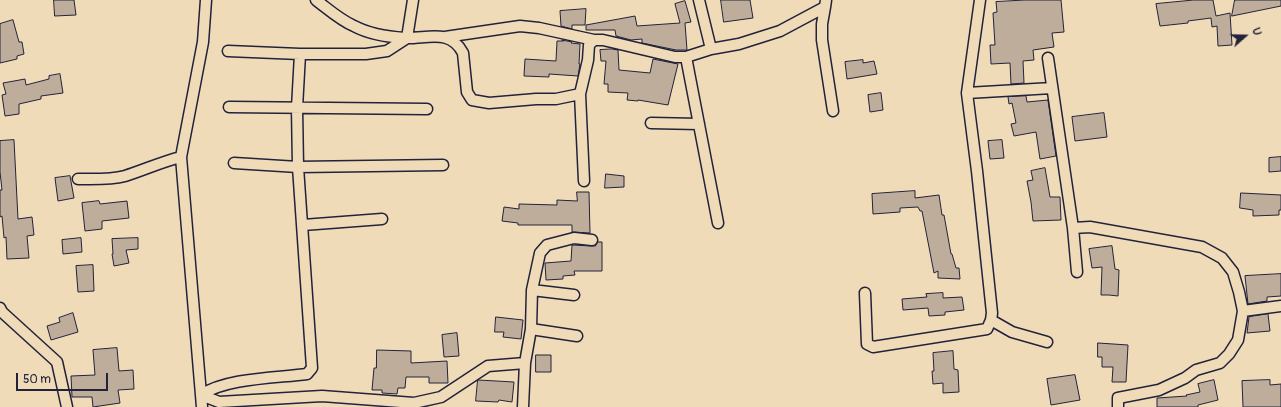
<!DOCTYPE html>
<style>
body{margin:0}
#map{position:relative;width:1281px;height:407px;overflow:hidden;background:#f0dbb9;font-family:Pangolin,sans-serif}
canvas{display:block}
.north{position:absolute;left:1225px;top:16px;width:40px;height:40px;-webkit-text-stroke:3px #f0dbb9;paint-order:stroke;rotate:70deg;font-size:11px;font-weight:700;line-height:16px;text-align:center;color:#22223b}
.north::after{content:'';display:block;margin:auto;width:14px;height:18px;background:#22223b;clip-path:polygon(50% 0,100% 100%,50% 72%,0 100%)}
.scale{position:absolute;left:16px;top:373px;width:92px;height:18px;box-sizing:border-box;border:2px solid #22223b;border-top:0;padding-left:5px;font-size:12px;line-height:14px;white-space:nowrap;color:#22223b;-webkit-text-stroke:3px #f0dbb9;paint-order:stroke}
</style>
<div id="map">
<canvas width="1281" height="407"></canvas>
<div class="north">U</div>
<div class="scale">50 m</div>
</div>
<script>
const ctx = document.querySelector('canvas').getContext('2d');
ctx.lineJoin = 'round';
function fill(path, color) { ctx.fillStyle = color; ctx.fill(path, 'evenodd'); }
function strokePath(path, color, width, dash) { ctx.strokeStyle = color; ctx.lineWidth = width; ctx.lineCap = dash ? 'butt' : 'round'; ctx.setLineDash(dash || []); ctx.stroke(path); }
const building = new Path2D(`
 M 54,0 L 74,0 L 76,15 L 55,16 Z
 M 721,0 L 750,0 L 753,18 L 724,22 Z
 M 1025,0 L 1061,0 L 1064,32 L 1052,33 L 1054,47 L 1033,50 L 1034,60 L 1023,61 L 1024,83 L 1011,84 L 1010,63 L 991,64 L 990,45 L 995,45 L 993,13 L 997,12 L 996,2 Z
 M 1194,0 L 1213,0 L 1216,16 L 1230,13 L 1232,45 L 1218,46 L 1217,26 L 1212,27 L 1211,18 L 1188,21 L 1188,23 L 1160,26 L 1156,4 Z
 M 1235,0 L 1281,0 L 1281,6 L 1232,16 Z
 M 685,1 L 691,22 L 685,23 L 687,50 L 676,50 L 642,43 L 642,39 L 631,40 L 616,36 L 615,30 L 586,30 L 586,25 L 635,16 L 637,26 L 680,23 L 675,4 Z
 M 586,9 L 585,25 L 572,25 L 572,29 L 561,26 L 560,11 Z
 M 13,20 L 19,42 L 22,42 L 24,54 L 17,56 L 17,59 L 0,63 L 0,24 Z
 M 562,40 L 572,42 L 571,43 L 580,44 L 579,64 L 580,64 L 578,76 L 549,74 L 549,77 L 524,76 L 525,59 L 556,61 L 557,41 L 563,41 Z
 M 612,49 L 618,50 L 619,70 L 650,73 L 653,59 L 678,64 L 668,105 L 638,100 L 638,101 L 627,100 L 628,93 L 608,92 L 608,84 L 604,84 L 606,61 L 601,61 L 600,50 Z
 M 863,60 L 863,63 L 874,61 L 877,74 L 847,79 L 845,62 Z
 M 60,74 L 63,93 L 41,96 L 41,99 L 19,104 L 19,114 L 5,116 L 2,95 L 6,94 L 3,83 L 25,79 L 26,85 L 49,79 L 49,76 Z
 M 881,93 L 883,110 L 870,112 L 868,95 Z
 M 1026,96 L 1027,102 L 1048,100 L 1056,156 L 1040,159 L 1036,132 L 1014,136 L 1011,124 L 1016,123 L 1012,103 L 1009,104 L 1008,97 Z
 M 1104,113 L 1107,137 L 1075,141 L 1072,117 Z
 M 14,140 L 18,219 L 32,217 L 34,235 L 27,236 L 29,258 L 7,259 L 6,237 L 4,238 L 2,216 L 0,217 L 0,190 L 2,190 L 0,172 L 0,141 Z
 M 1002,140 L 1004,158 L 990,159 L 988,141 Z
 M 1281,157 L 1281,171 L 1269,172 L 1269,158 Z
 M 1045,168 L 1050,197 L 1060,197 L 1061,220 L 1033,221 L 1031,202 L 1027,181 L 1033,180 L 1031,171 Z
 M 606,174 L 624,176 L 624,187 L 605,188 Z
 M 70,176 L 74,198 L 58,201 L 55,178 Z
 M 915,191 L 915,198 L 939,195 L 942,215 L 944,215 L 951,254 L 952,254 L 956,268 L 959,268 L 960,279 L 938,278 L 938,271 L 934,273 L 922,211 L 920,211 L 918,207 L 900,208 L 900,212 L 873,214 L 872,194 Z
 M 577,192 L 589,192 L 590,233 L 572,232 L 572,225 L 518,225 L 518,223 L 502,221 L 504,207 L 519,209 L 519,204 L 557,205 L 557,200 L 577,201 Z
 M 1241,193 L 1281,195 L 1281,210 L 1279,210 L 1279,215 L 1253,216 L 1253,210 L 1240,208 Z
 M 99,201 L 100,204 L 127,201 L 129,218 L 102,221 L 102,229 L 85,231 L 82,203 Z
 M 81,238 L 82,252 L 63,254 L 62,240 Z
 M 138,238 L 138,249 L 126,250 L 129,263 L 114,266 L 112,254 L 113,254 L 112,239 Z
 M 598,242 L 602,242 L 602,271 L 574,271 L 575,275 L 563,276 L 563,279 L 546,280 L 545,263 L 571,261 L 572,245 L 592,246 L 595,246 Z
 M 1112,246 L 1115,269 L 1119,270 L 1118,296 L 1109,295 L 1101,295 L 1102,267 L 1092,268 L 1089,249 Z
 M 93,265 L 94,291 L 78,292 L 76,266 Z
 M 1281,274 L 1281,296 L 1267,297 L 1267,301 L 1248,304 L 1245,276 Z
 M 943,293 L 943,298 L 962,297 L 964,310 L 945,312 L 945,315 L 929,316 L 928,308 L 903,310 L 902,299 L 927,297 L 926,294 Z
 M 73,313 L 78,332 L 51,340 L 47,326 L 60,322 L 59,318 Z
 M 1268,314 L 1270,331 L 1247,333 L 1249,317 Z
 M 496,317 L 523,320 L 521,339 L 503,337 L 504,332 L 495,332 Z
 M 457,333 L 459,356 L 444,357 L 442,335 Z
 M 1098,343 L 1128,345 L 1126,382 L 1112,382 L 1113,367 L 1102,367 L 1102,357 L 1098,357 Z
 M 117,348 L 119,371 L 133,370 L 134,389 L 118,390 L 120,403 L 93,407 L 92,397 L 72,397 L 71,376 L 95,375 L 93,350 Z
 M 377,350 L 411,351 L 411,363 L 447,361 L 448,383 L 429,383 L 429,377 L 406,377 L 405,388 L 398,388 L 397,394 L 382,393 L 382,390 L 372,390 L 374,368 L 376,368 Z
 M 953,351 L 954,369 L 958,370 L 959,392 L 943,393 L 943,383 L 933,384 L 932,371 L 934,371 L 933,353 Z
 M 536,355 L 551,355 L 551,372 L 536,372 Z
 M 1075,375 L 1080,400 L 1051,405 L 1047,379 Z
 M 478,380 L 514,382 L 512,402 L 499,400 L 498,402 L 476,401 Z
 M 1214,380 L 1218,400 L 1198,405 L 1198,407 L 1157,407 L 1157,398 L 1187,396 L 1186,395 L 1200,392 L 1198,384 Z
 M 1270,380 L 1270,385 L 1281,384 L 1281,407 L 1243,407 L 1242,381 Z`);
fill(building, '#bdad9a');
strokePath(building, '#22223b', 1);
const minor = new Path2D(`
 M 206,0 L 203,42 L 181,157 L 201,395 L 219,402 L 322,396 L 414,403 L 441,397 L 488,366 L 525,363 L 531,329 L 532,290 L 540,253 L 547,245 L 574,238 L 592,240
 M 316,0 C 328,9 340,20 354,26 C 369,34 388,37 405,38 C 427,39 450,28 463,53 L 467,92 L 472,100 L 489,103 L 536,99 L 556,99 L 580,94 L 588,60 L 589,45 L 594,40 L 603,40 L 675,57 L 686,57 L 711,49 L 739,44 L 780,31 L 825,7 L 826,0
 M 699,0 L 711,49
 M 825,7 L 822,24 L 822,40 L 833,111
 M 445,37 L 520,26 L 539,28 L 594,40
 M 228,51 L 300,54
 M 686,57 L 718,223
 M 1048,58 L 1073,228 L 1077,272
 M 967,93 L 1052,88
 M 580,94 L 584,181
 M 229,107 L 427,109
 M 651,123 L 699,124
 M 234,163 L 298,167 L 443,165
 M 78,179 C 94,179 110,180 125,176 C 144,170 161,162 181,157
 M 303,225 L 382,219
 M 1073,228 L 1090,227 L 1202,247 L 1222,258 L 1233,272 L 1239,292 L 1243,311 L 1238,340 L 1229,354 L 1220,363 L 1196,370 L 1185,378 L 1159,390 L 1118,398 L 1118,407
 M 532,290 L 574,295
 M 865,293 L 867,344 L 873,347 L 987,329 L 991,320 L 992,313 L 977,171 L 967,93 L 980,0
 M 0,308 L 2,312 L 57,362 L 67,407
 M 1243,311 L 1281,306
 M 991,320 L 1012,332 L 1047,342
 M 531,329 L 577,336
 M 202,407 L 201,395 C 226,378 276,378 307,374 L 312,368 L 298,167 L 297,108 L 300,54 L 366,54 L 387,51 L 407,38 L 413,0
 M 523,407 L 525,363`);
strokePath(minor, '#22223b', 13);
strokePath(minor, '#f0dbb9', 10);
</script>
